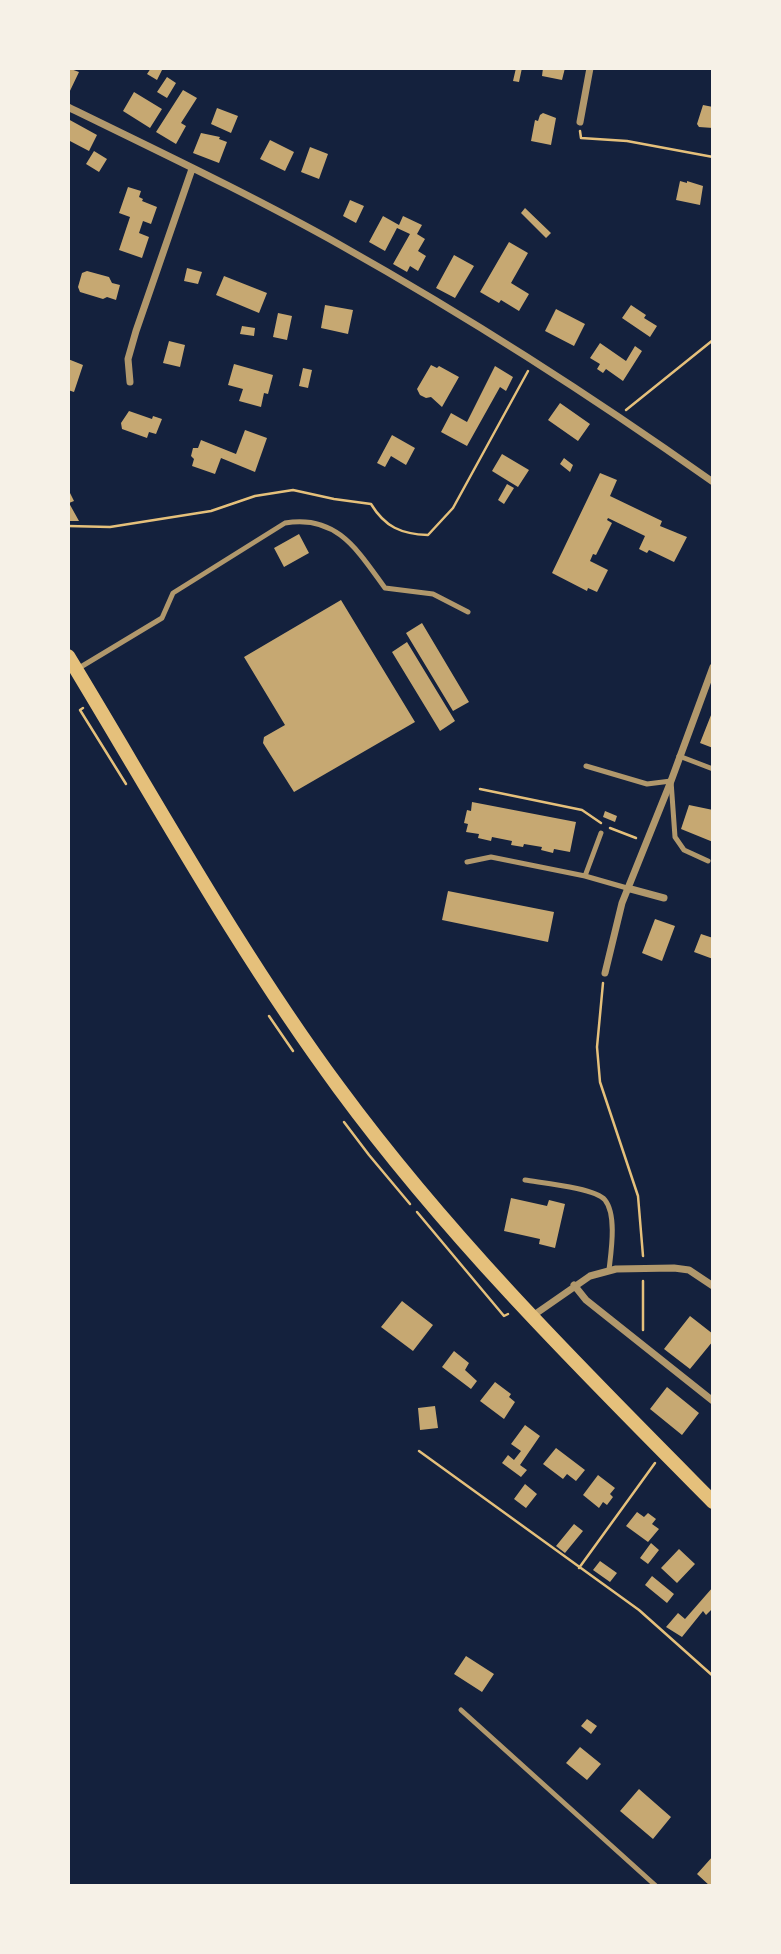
<!DOCTYPE html>
<style>
body{margin:0}
#map{position:relative;width:781px;height:1954px;overflow:hidden;background:#14213d;font-family:"Source Sans 3",sans-serif}
canvas{display:block}
.frame{position:absolute;inset:0;border:70px solid #f6f1e7;pointer-events:none}
</style>
<div id="map">
<canvas width="781" height="1954"></canvas>
<div class="frame"></div>
</div>
<script>
const ctx = document.querySelector('canvas').getContext('2d');
ctx.lineJoin = 'round';
function fill(path, color) { ctx.fillStyle = color; ctx.fill(path, 'evenodd'); }
function strokePath(path, color, width, dash) { ctx.strokeStyle = color; ctx.lineWidth = width; ctx.lineCap = dash ? 'butt' : 'round'; ctx.setLineDash(dash || []); ctx.stroke(path); }
fill(new Path2D(`
 M 68,68 L 79,72 L 68,95 Z
 M 151,68 L 163,68 L 157,80 L 147,74 Z
 M 516,68 L 522,68 L 519,82 L 513,81 Z
 M 543,68 L 565,68 L 562,80 L 542,76 Z
 M 167,77 L 176,83 L 167,98 L 157,92 Z
 M 183,90 L 197,98 L 181,123 L 186,126 L 176,144 L 156,132 Z
 M 134,92 L 162,109 L 150,128 L 123,111 Z
 M 703,105 L 713,107 L 713,128 L 699,127 L 697,124 Z
 M 217,108 L 238,116 L 231,133 L 211,124 Z
 M 543,113 L 556,118 L 551,145 L 531,141 L 535,120 L 538,121 L 540,115 Z
 M 68,119 L 97,135 L 89,151 L 68,140 Z
 M 201,133 L 220,137 L 219,139 L 227,142 L 219,163 L 193,153 Z
 M 270,140 L 294,152 L 285,171 L 260,159 Z
 M 310,147 L 328,154 L 319,179 L 301,172 Z
 M 94,151 L 107,159 L 99,172 L 86,164 Z
 M 680,181 L 687,183 L 687,181 L 703,186 L 700,205 L 676,200 Z
 M 128,187 L 141,191 L 139,197 L 143,199 L 142,201 L 157,207 L 151,224 L 143,221 L 139,233 L 149,237 L 142,258 L 119,250 L 130,217 L 119,213 Z
 M 350,200 L 364,206 L 356,223 L 343,216 Z
 M 525,208 L 551,233 L 546,238 L 521,213 Z
 M 383,216 L 399,225 L 403,216 L 422,225 L 417,234 L 425,239 L 418,251 L 426,256 L 418,271 L 410,266 L 407,272 L 393,264 L 410,234 L 397,228 L 385,251 L 369,242 Z
 M 509,242 L 528,253 L 511,283 L 529,294 L 519,311 L 501,300 L 499,303 L 480,292 Z
 M 454,255 L 474,266 L 455,298 L 436,288 Z
 M 187,268 L 202,272 L 198,284 L 184,281 Z
 M 87,271 L 109,277 L 112,283 L 120,285 L 116,300 L 107,297 L 103,299 L 80,292 L 78,287 L 82,273 Z
 M 224,276 L 267,293 L 259,313 L 216,295 Z
 M 325,305 L 353,310 L 348,334 L 321,328 Z
 M 631,305 L 646,315 L 644,318 L 657,326 L 650,337 L 622,318 Z
 M 556,309 L 585,324 L 574,346 L 545,331 Z
 M 278,313 L 292,316 L 287,340 L 273,337 Z
 M 242,326 L 255,328 L 254,336 L 240,334 Z
 M 169,341 L 185,345 L 180,367 L 163,363 Z
 M 600,343 L 626,361 L 635,346 L 642,351 L 623,381 L 606,369 L 603,373 L 597,369 L 600,364 L 590,358 Z
 M 68,359 L 83,365 L 74,392 L 68,390 Z
 M 234,364 L 273,375 L 268,394 L 264,393 L 261,407 L 239,401 L 243,389 L 228,385 Z
 M 431,365 L 437,368 L 439,366 L 459,377 L 442,407 L 431,397 L 426,398 L 420,395 L 417,389 Z
 M 495,366 L 513,377 L 506,391 L 500,387 L 467,446 L 441,432 L 451,413 L 467,422 Z
 M 303,368 L 312,370 L 308,388 L 299,386 Z
 M 560,403 L 590,424 L 578,441 L 548,420 Z
 M 129,411 L 152,419 L 153,416 L 162,419 L 156,434 L 149,432 L 147,438 L 122,429 L 121,423 Z
 M 245,430 L 267,438 L 255,472 L 221,458 L 215,474 L 192,466 L 194,459 L 191,456 L 193,448 L 198,448 L 201,440 L 236,454 Z
 M 392,435 L 415,448 L 406,465 L 391,456 L 385,467 L 377,463 Z
 M 502,454 L 529,470 L 518,487 L 492,471 Z
 M 564,458 L 573,465 L 570,472 L 560,464 Z
 M 600,473 L 617,480 L 610,496 L 662,521 L 660,526 L 687,537 L 674,562 L 649,550 L 647,553 L 639,549 L 645,536 L 608,518 L 607,520 L 612,523 L 596,555 L 593,554 L 590,561 L 608,570 L 597,592 L 588,588 L 587,591 L 552,573 Z
 M 507,484 L 514,488 L 504,504 L 498,500 Z
 M 70,493 L 74,501 L 69,503 L 79,521 L 68,521 L 68,494 Z
 M 299,534 L 309,553 L 284,567 L 274,548 Z
 M 341,600 L 415,722 L 294,792 L 263,743 L 264,737 L 285,725 L 244,657 Z
 M 422,623 L 469,702 L 453,711 L 406,633 Z
 M 407,642 L 455,721 L 440,731 L 392,652 Z
 M 713,710 L 713,748 L 700,743 Z
 M 472,802 L 576,822 L 570,852 L 554,849 L 553,853 L 541,850 L 542,847 L 524,844 L 523,847 L 511,845 L 512,841 L 492,837 L 491,841 L 478,838 L 479,834 L 466,832 L 468,824 L 464,823 L 467,810 L 471,811 Z
 M 689,805 L 713,810 L 713,842 L 681,829 Z
 M 605,811 L 617,816 L 615,822 L 603,817 Z
 M 448,891 L 554,912 L 548,942 L 442,920 Z
 M 655,919 L 675,926 L 662,961 L 642,953 Z
 M 701,934 L 713,938 L 713,959 L 694,952 Z
 M 511,1198 L 547,1206 L 549,1200 L 565,1204 L 555,1248 L 539,1244 L 540,1239 L 504,1231 Z
 M 402,1301 L 433,1325 L 413,1351 L 381,1327 Z
 M 690,1316 L 713,1334 L 713,1341 L 690,1369 L 664,1349 Z
 M 454,1351 L 469,1363 L 465,1370 L 477,1381 L 471,1389 L 442,1367 Z
 M 495,1382 L 511,1394 L 509,1397 L 515,1402 L 504,1419 L 480,1401 Z
 M 667,1387 L 699,1413 L 682,1435 L 650,1409 Z
 M 435,1406 L 438,1428 L 420,1430 L 418,1408 Z
 M 525,1425 L 540,1436 L 520,1465 L 527,1470 L 521,1477 L 502,1463 L 508,1455 L 514,1460 L 521,1451 L 511,1444 Z
 M 556,1448 L 585,1470 L 576,1481 L 567,1474 L 563,1479 L 543,1464 Z
 M 598,1475 L 615,1488 L 610,1494 L 613,1497 L 607,1505 L 603,1502 L 599,1508 L 583,1495 Z
 M 525,1484 L 537,1494 L 526,1508 L 514,1499 Z
 M 637,1512 L 644,1517 L 648,1513 L 656,1519 L 652,1524 L 659,1529 L 648,1542 L 626,1526 Z
 M 574,1524 L 583,1531 L 565,1553 L 556,1546 Z
 M 651,1543 L 659,1550 L 648,1564 L 640,1558 Z
 M 679,1549 L 695,1564 L 677,1583 L 661,1568 Z
 M 600,1561 L 617,1573 L 610,1582 L 593,1570 Z
 M 652,1576 L 674,1594 L 667,1603 L 645,1585 Z
 M 713,1587 L 713,1608 L 706,1615 L 703,1611 L 682,1637 L 666,1627 L 678,1613 L 685,1619 Z
 M 466,1656 L 494,1674 L 482,1692 L 454,1674 Z
 M 587,1719 L 597,1726 L 591,1734 L 581,1726 Z
 M 580,1747 L 601,1764 L 587,1780 L 566,1763 Z
 M 639,1789 L 671,1817 L 653,1839 L 620,1811 Z
 M 713,1856 L 713,1886 L 710,1886 L 697,1874 Z`), '#c6a872');
strokePath(new Path2D(`
 M 580,131 L 581,138 L 627,141 L 713,157
 M 626,410 L 713,340
 M 68,526 L 110,527 L 211,511 L 255,496 L 293,490 L 334,499 L 371,504 C 385,527 401,534 428,535 L 453,508 L 528,371
 M 83,708 L 80,710 L 126,784
 M 480,789 L 582,810 L 601,823
 M 610,828 L 636,838
 M 603,983 L 597,1047 L 600,1082 L 638,1196 L 643,1256
 M 269,1016 L 293,1051
 M 344,1122 L 369,1155 L 410,1204
 M 417,1212 L 504,1316 L 508,1314
 M 643,1330 L 643,1281
 M 419,1451 L 639,1610 L 713,1676
 M 579,1568 L 655,1463`), '#e5c07b', 2.5);
strokePath(new Path2D(`
 M 79,668 L 162,618 L 173,593 L 285,523 C 337,514 358,551 385,588 L 433,594 L 468,612
 M 679,756 L 713,769
 M 586,766 L 647,784 L 671,781 L 675,837 L 684,850 L 708,861
 M 467,862 L 491,857 L 585,876 L 627,888
 M 585,876 L 601,833
 M 525,1180 C 542,1183 595,1188 605,1200 C 617,1215 611,1252 609,1270
 M 461,1710 L 656,1886`), '#b1986c', 5);
strokePath(new Path2D(`
 M 68,107 C 160,152 253,196 342,246 C 470,318 593,397 713,482
 M 580,122 L 590,68
 M 130,382 L 128,359 L 136,331 L 192,169
 M 627,888 L 664,898
 M 605,973 L 622,903 L 671,781 L 713,667
 M 574,1285 L 586,1300 L 713,1401
 M 531,1317 L 590,1276 L 616,1269 L 674,1268 L 689,1270 L 713,1286`), '#b1986c', 7);
strokePath(new Path2D(`
 M 68,656 C 156,801 238,951 339,1088 C 450,1239 582,1370 713,1502`), '#e5c07b', 14);
</script>
